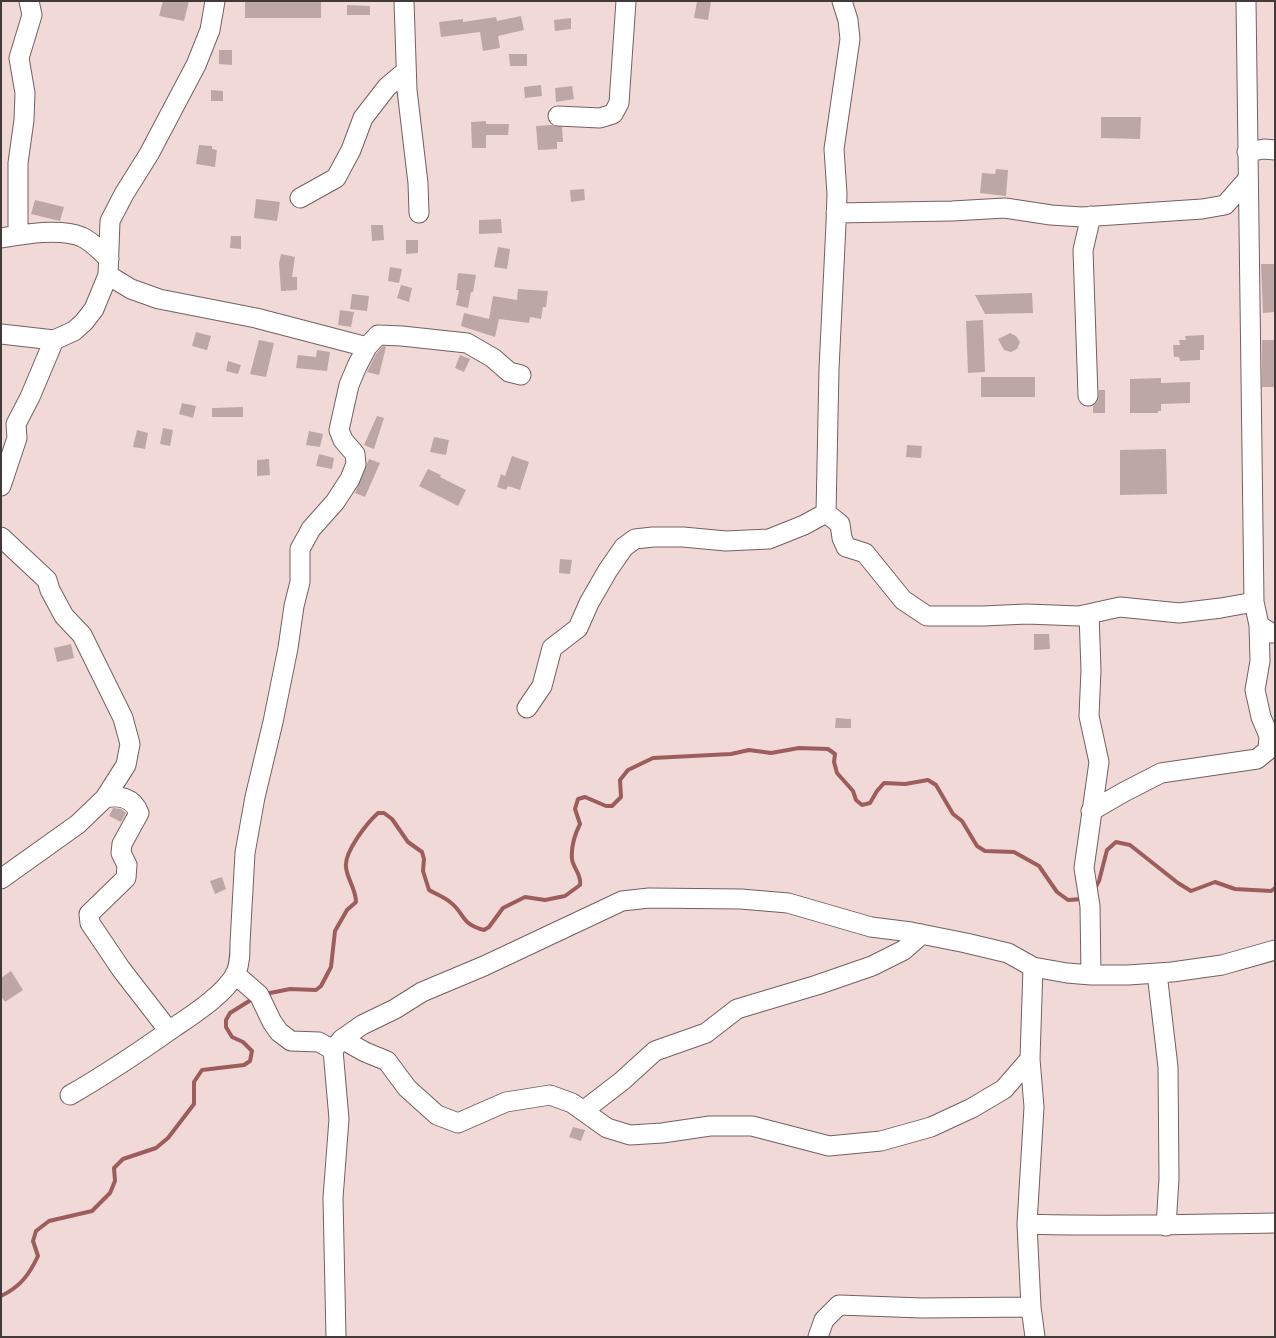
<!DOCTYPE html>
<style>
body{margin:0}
#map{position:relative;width:1276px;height:1338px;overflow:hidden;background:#f1d9d8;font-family:"PT Sans Narrow",sans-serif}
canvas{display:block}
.frame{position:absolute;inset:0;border:2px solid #423939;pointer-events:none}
</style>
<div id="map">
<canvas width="1276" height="1338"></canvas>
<div class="frame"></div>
</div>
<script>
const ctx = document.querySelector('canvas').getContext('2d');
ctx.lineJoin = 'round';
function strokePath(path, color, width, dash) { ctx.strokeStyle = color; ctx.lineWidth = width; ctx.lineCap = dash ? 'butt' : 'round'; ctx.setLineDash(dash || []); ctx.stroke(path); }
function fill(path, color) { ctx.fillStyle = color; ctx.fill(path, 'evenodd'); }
strokePath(new Path2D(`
 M 1094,890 L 1099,881 L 1107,850 L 1116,842 L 1130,845 L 1178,883 L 1191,891 L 1215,882 L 1235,889 L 1271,891 L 1275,888
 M 265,994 L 290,989 L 316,990 L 321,986 L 331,967 L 335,931 L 347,910 L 356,902 C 356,889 347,879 346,867 C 344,852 367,823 378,813 L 384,813 L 392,819 L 408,842 L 422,852 L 424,859 L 423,871 L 429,890 C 436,894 444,897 450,902 C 465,913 460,924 484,930 L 489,927 L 503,908 L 525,897 L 545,900 L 565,896 L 580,885 C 582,875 573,868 572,859 C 571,848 575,834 580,824 L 575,809 L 578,799 L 585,797 L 606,806 L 612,806 L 621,797 L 620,780 L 628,770 L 653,758 L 731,754 L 749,750 L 771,753 L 799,748 L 828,749 L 835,754 L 834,762 L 837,773 L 853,791 L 856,800 L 862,805 L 870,803 L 877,791 L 884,783 L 905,784 L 928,780 L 936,785 L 953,814 L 962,821 L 977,846 L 985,851 L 1014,852 L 1039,866 L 1057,892 L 1068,900 L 1083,899
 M 1,1296 C 20,1287 29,1275 38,1256 L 33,1241 L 36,1231 L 49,1221 L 92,1211 L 110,1193 L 115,1181 L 114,1168 L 123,1159 L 156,1148 L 168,1138 L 194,1104 L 194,1082 L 202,1070 L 244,1065 L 250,1061 L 252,1051 L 243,1042 L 232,1037 L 226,1027 L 226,1020 L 230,1013 L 254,998`), '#9e5d5d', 4);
fill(new Path2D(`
 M 163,1 L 189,1 L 184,21 L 159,16 Z
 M 245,1 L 321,1 L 321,18 L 245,18 Z
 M 697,1 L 711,1 L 708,20 L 694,18 Z
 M 347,5 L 370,6 L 370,15 L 347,15 Z
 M 521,16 L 524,30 L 498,36 L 500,48 L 483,51 L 480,32 L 441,37 L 439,22 L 463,19 L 463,22 L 496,17 L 497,21 Z
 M 571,18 L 571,29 L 555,31 L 554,20 Z
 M 219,50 L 232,50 L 232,65 L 219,64 Z
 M 509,54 L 527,54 L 527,66 L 510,66 Z
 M 541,85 L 542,96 L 525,98 L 524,87 Z
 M 572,86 L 574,99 L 556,102 L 555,88 Z
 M 211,90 L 223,91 L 223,101 L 211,101 Z
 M 1101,117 L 1141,117 L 1140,139 L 1101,138 Z
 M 486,121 L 486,124 L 509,124 L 508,135 L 486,135 L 486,148 L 472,148 L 471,122 Z
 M 551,125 L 562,127 L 563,142 L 557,142 L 557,149 L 538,150 L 536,126 Z
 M 199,145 L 212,146 L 212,149 L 217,150 L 215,167 L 196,164 Z
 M 996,169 L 1008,170 L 1006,196 L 980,193 L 982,173 L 995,174 Z
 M 584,189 L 585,200 L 571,202 L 570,190 Z
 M 256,199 L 280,202 L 277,221 L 254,218 Z
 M 35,200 L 64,207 L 60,221 L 31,214 Z
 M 501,219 L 502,233 L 479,234 L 479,220 Z
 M 371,225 L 383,225 L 384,240 L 372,241 Z
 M 231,236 L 241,236 L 241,249 L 230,248 Z
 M 406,240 L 418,240 L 418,253 L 406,254 Z
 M 498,247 L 510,249 L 507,269 L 494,267 Z
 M 281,254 L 295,257 L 292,277 L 297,277 L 297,290 L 281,291 L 279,263 Z
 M 1261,264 L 1275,264 L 1275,312 L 1263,313 Z
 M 390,267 L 402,269 L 399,283 L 388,281 Z
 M 458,273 L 476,275 L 473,292 L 471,292 L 468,308 L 456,305 L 459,290 L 456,290 Z
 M 401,285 L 412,288 L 409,302 L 397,298 Z
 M 518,289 L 548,291 L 546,307 L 543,307 L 541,319 L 530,317 L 529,323 L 499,319 L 495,337 L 461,326 L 464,313 L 489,319 L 493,296 L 517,300 Z
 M 1032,293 L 1033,313 L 985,314 L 975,295 Z
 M 352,294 L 369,296 L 367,311 L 350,309 Z
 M 340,310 L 354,312 L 351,327 L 338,325 Z
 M 983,320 L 985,372 L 968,373 L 966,321 Z
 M 196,332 L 211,336 L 207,350 L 192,346 Z
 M 1010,333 L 1016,336 L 1020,342 L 1017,349 L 1011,352 L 1004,350 L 998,339 Z
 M 1204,335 L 1204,350 L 1200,350 L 1200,360 L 1180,361 L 1179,357 L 1174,357 L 1173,345 L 1180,345 L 1179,340 L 1186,340 L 1185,336 Z
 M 259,340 L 274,343 L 266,377 L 250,374 Z
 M 1262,340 L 1275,340 L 1275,387 L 1262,387 Z
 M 383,346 L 386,347 L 379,375 L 367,372 L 376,354 Z
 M 317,350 L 330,352 L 327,371 L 296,368 L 298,355 L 316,357 Z
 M 460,355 L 470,359 L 464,372 L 455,368 Z
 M 228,361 L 241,365 L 238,374 L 226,371 Z
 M 981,377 L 1035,377 L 1035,397 L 981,397 Z
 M 1161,378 L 1161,383 L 1190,382 L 1190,403 L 1161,404 L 1161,411 L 1158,411 L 1158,413 L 1130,413 L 1130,379 Z
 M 1099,390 L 1105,390 L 1105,413 L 1093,413 L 1093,406 L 1098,401 Z
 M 182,403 L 196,406 L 193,418 L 179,414 Z
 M 243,407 L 243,417 L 212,417 L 212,408 Z
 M 377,416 L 384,418 L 374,449 L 364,445 Z
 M 163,428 L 173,430 L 170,446 L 160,444 Z
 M 137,430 L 148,433 L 145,449 L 133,447 Z
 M 309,431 L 323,434 L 320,447 L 306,445 Z
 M 434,437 L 449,440 L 446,455 L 430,452 Z
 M 907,445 L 922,446 L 921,458 L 906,457 Z
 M 1166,449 L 1167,494 L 1120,495 L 1120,450 Z
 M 319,454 L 334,458 L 332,469 L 316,466 Z
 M 512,456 L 529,462 L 520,490 L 508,486 L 506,490 L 497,487 L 501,474 L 505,476 Z
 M 269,459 L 270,475 L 257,476 L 257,460 Z
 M 369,459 L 380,463 L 365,497 L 355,493 Z
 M 428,469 L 441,475 L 440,477 L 466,490 L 458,506 L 419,486 Z
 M 560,559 L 572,560 L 570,574 L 559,573 Z
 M 1034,634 L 1049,634 L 1050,649 L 1034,650 Z
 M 71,644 L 74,658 L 57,662 L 54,648 Z
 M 836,718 L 851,719 L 851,728 L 835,728 Z
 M 113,808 L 121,809 L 126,813 L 121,822 L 109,816 Z
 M 222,877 L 226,889 L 215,894 L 210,881 Z
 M 11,971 L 23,990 L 5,1002 L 1,996 L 1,978 Z
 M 573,1127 L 585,1130 L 581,1141 L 569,1137 Z`), '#bda7a6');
const minor = new Path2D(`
 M 404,1 L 407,90 L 418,183 L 419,213
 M 1246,1 L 1254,602 L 1259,625 L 1271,633 L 1275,633
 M 558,116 L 600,118 L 613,114 L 619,103 L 626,1
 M 1247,152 L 1264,149 L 1275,150
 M 300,198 L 336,178 L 351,150 L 363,118 L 387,87 L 406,71
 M 836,213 L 952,211 L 1005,208 L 1051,215 L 1082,217 L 1202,209 L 1225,205 L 1247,180
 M 18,235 L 18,163 L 24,120 L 25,93 L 19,58 L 32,15 L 29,1
 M 1,238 C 25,234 60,228 82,237 C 93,242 101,252 109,259
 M 108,275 L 131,289 L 159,299 L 256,318 L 367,347
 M 1,334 L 54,340 L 74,331 L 84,322 L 94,309 L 108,275 L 110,221 L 124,194 L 149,154 L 196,65 L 210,30 L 215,1
 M 1088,396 L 1083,250 L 1091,216
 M 1,486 L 17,438 L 16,424 L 30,397 L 54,340
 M 826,513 L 829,369 L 836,224 L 837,194 L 834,149 L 850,39 L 848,20 L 842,1
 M 826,513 L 840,524 L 842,538 L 846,547 L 865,553 L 903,600 L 927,616 L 983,616 L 1027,614 L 1079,616 L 1120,607 L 1179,613 L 1221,608 L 1254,602
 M 1,537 L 47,580 L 50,590 L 64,616 L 82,635 L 123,718 L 130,744 L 126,765 L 105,798 L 78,824 L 1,879
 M 1089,614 L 1091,670 L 1089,716 L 1099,762 L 1084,868 L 1090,906 L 1091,975
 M 527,708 L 542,686 L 552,648 L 578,628 L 589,603 L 608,570 L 624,547 L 635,539 L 653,537 L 683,537 L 726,541 L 769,539 L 804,525 L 826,513
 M 105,798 C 119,795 133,797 139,813 L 122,844 L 121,853 L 127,865 L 126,878 L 89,914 L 90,923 L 121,969 L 169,1031
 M 1091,811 L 1124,792 L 1161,773 L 1257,759 L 1268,750 L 1269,736 L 1261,717 L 1255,690 L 1260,661 L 1259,625
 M 1033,967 L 1030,1059 L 1034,1107 L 1027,1224 L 1031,1307 L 1035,1337
 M 1157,973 L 1168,1067 L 1169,1179 L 1166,1226
 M 235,974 L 259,995 L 272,1022 L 279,1032 L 291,1041 L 319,1042 L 333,1050
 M 342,1039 L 365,1052 L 387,1061 L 407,1088 L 437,1115 L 458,1123 L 506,1102 L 550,1095 L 572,1103 L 607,1128 L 630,1135 L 662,1133 L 710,1126 L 752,1126 L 829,1146 L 881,1141 L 931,1127 L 972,1108 L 1004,1089 L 1030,1059
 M 70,1095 C 107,1074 142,1050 176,1026 C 194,1014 226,993 236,973 C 240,963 240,954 240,943 L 245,853 L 255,797 L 273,722 L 288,648 L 294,606 L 300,582 L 300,549 L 311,529 L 335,502 L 350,479 L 356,464 L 355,454 L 343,440 L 339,430 L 349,385 L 357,366 L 367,347 L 378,335 L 402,336 L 467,343 L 493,358 L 509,372 L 521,375
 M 583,1111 L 622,1081 L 655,1051 L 706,1033 L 737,1009 L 817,985 L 872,966 L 904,950 L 922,934
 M 1027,1224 C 1110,1227 1192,1224 1275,1223
 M 336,1337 L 333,1198 L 339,1119 L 333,1050 L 342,1039 L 362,1025 L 395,1009 L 422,992 L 484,966 L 622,901 L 649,898 L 741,899 L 788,903 L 871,927 L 911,932 L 966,943 L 1008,953 L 1033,967 L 1067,973 L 1091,975 L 1128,975 L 1172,972 L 1222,965 L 1275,950
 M 818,1337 L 824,1320 L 839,1305 L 922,1308 L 1031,1307`);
strokePath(minor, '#746060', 21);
strokePath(minor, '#fff', 19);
</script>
